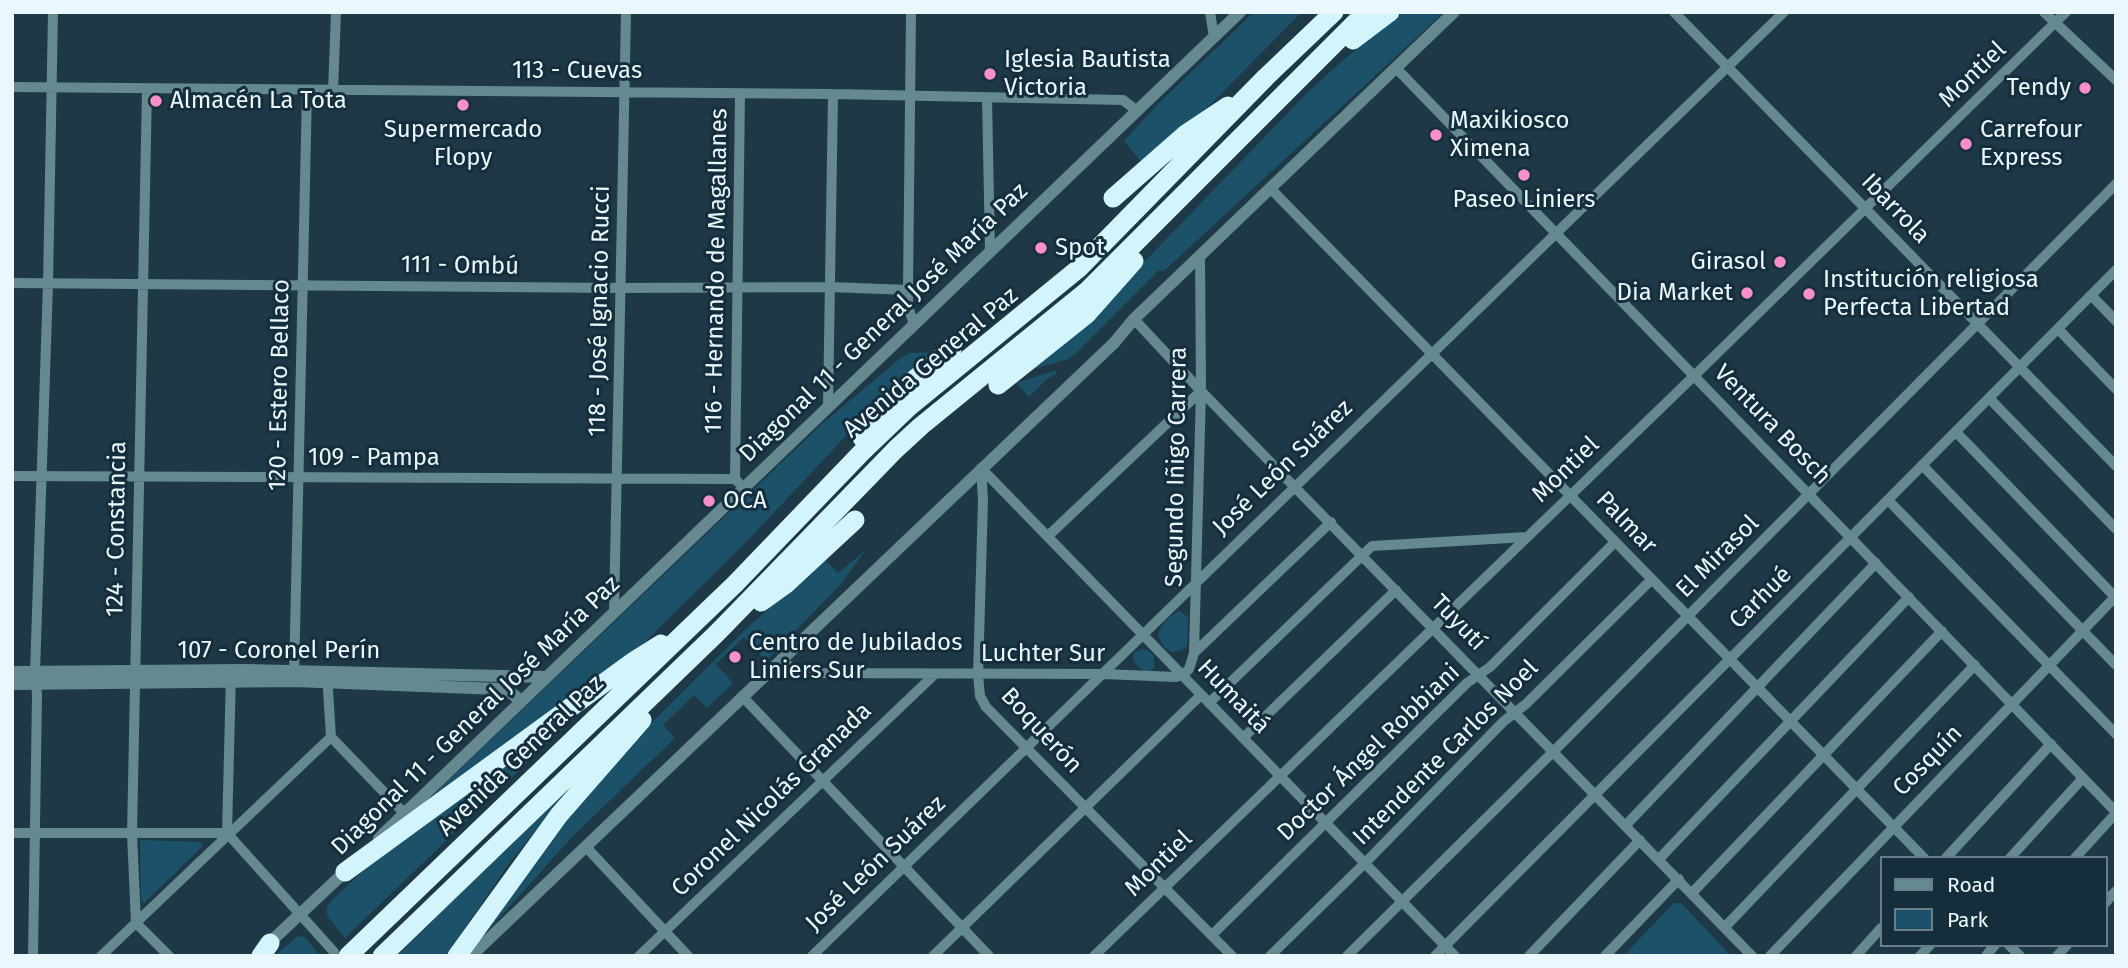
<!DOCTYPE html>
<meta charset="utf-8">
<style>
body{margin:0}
#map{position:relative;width:2128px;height:968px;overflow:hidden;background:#1e3846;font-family:"Fira Sans",sans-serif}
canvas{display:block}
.frame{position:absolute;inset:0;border:14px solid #ebf7fe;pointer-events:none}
.legend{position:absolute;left:1880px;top:856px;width:228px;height:91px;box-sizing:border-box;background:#142e3b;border:2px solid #6a7e89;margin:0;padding:9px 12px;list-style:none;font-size:21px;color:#ebf7fe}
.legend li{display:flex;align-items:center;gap:14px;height:35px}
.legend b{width:35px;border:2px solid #6a7e89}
</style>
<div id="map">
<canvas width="2128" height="968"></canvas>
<div class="frame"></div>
<ul class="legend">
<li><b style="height:9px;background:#65898f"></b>Road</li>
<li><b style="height:19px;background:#1c516a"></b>Park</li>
</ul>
</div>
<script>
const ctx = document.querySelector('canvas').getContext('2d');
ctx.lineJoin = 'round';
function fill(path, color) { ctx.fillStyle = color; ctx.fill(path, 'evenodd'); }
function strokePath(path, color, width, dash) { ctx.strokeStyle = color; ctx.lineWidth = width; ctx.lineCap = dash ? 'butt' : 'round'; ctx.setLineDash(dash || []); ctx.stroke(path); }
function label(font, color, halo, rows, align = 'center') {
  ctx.font = font + ' "Fira Sans",sans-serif'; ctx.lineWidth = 6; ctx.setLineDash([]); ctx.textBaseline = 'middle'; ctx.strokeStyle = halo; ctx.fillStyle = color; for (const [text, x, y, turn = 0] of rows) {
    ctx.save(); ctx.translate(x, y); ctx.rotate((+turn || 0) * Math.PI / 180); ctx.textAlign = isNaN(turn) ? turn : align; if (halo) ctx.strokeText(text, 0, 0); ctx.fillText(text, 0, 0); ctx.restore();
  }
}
fill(new Path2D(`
 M 1254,12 L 1302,12 L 1211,104 L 1143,164 L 1124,141 L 1159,103 Z
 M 1403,12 L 1444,12 L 1164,271 L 1159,270 L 1075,354 L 1068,359 L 1026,371 L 1091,317 L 1307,93 L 1342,61 Z
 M 938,352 L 912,373 L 844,438 L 753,535 L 637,650 L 417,810 L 823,423 L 902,357 L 910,353 Z
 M 1056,370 L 1057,373 L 1047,379 L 1029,397 L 1016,383 Z
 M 866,550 L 840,585 L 766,661 L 744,637 L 716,664 L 733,683 L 707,708 L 694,695 L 663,725 L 675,738 L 573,836 L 486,933 L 569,812 L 624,750 L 744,631 L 824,559 L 838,573 Z
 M 1180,611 L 1188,617 L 1187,646 L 1180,651 L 1171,652 L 1163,646 L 1158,635 C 1161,624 1169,615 1180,611 Z
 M 1141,649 L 1147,650 L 1154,656 L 1154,667 L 1151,671 L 1144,671 L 1134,662 L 1133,654 Z
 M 585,707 L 345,938 L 327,916 L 327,907 L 332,900 L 381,854 Z
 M 581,773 L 508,865 L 446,956 L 397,956 Z
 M 140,840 L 201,842 L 203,846 L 144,903 L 141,901 Z
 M 1674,903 L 1681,903 L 1731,956 L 1623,956 Z
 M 298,936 L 305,937 L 320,956 L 274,956 Z`), '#1c516a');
strokePath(new Path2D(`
 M 911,12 L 908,290 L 908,307 L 914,324
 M 1210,12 L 1214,37
 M 1674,12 L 2116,466
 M 2044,12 L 2116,80
 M 1396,68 L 2116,812
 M 12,87 L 833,94 L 1123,100 L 1137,111
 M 147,89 L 132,834 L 136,923 L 169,956
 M 333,91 L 336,12
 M 987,98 L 990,250
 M 1270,188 L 1924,858
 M 12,283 L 622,288 L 830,287 L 908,290
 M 2091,295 L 2116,321
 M 1134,319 L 1201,391 L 1752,956
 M 2058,329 L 2116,389
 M 1989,398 L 2116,529
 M 828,406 L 833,94
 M 1956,432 L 2116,598
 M 1922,465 L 2116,665
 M 981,468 L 1455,956
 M 981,468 L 983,500 L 978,675 L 980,696 L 986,707 L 1232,956
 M 12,476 L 735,479
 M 738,482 L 735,479 L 740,94
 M 1888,500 L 2116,734
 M 1048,536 L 1201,391
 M 614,611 L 626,12
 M 1194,653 L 1331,522
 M 781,659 L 792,669 L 806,673 L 1103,674 L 1176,677 L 1183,675 L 1189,669 L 1194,653 L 1201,391 L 1200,255
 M 231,673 L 227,833 L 334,952
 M 327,674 L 331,737 L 404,813
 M 294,678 L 307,91
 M 742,696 L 989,956
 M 1209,703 L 1372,546 L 1527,537
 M 1243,738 L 1396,590
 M 1626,825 L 1876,563
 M 12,833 L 227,833
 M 586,847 L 688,956
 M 1946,858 L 2051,744
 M 2010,858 L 2083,778
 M 2075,858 L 2116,813
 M 1659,859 L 1909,597
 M 1692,893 L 1942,631
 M 2105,903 L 2116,891
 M 1725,927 L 1975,665
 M 1212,935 L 1467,683 L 1490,667 L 1615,542
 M 2009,945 L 2020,956
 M 33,956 L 37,695 L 35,672 L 48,284 L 53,12
 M 101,956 L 331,737
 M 639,956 L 934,675
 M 812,956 L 1784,12
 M 933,956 L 1201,695
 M 1094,956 L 1695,375 L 2066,12
 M 1270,956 L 1365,863 L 1504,721 L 1526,704 L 1652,579
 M 1347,956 L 1563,742 L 2116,184
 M 1435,956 L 2116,270
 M 1529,956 L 1640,840
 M 1605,956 L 1679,879
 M 1770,956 L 2116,596
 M 1856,956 L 1881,928
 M 1920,956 L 1930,945
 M 1986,956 L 1995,945
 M 2057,956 L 2067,945`), '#65898f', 10);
strokePath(new Path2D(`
 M 12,672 L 245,670 L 546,677
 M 12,684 L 294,681 L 499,689 L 510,692 L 521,701
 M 379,838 L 1240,12
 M 265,947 L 349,868
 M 471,956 L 1114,343 L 1134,319 L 1454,12`), '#65898f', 12);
strokePath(new Path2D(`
 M 1353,40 L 1390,12
 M 1113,198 L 1186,134 L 1228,106
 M 998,385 L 1087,314 L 1134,261
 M 862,438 L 903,389 L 953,347
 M 761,602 L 786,584 L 855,520
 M 345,872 L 634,661 L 661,644
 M 261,956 L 270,943
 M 348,956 L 735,584 L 862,452 L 909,407 L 1078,269 L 1266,77 L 1334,12
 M 382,956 L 717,633 L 896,449 L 921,426 L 1088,290 L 1366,12
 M 457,956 L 559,815 L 642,720`), '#d2f4fa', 19);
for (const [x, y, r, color] of [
 [990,74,7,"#f98fc8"],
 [2085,88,7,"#f98fc8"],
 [156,101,7,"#f98fc8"],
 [463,105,7,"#f98fc8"],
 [1436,135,7,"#f98fc8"],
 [1966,144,7,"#f98fc8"],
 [1524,175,7,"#f98fc8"],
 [1041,248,7,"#f98fc8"],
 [1780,262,7,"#f98fc8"],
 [1747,293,7,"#f98fc8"],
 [1809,294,7,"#f98fc8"],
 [709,501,7,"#f98fc8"],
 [735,657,7,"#f98fc8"]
]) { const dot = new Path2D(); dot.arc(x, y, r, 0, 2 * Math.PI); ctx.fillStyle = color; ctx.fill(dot); strokePath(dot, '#142e3b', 2.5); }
label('24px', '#ebf7fe', '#142e3b', [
 ["Iglesia Bautista",1004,60],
 ["Victoria",1004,88],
 ["Tendy",2071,88,"right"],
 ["Almacén La Tota",170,101],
 ["Maxikiosco",1450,121],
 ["Ximena",1450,149],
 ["Supermercado",463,130,"center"],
 ["Flopy",463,158,"center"],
 ["Carrefour",1980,130],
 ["Express",1980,158],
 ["Paseo Liniers",1524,200,"center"],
 ["Spot",1055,248],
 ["Girasol",1766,262,"right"],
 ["Institución religiosa",1823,280],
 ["Perfecta Libertad",1823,308],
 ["Dia Market",1733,293,"right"],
 ["OCA",723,501],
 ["Centro de Jubilados",749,643],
 ["Liniers Sur",749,671]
], 'left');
label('24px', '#ebf7fe', '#142e3b', [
 ["113 - Cuevas",577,71],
 ["Montiel",1973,75,-44],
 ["Ibarrola",1895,209,46],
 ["111 - Ombú",460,266,1],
 ["116 - Hernando de Magallanes",717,271,-89],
 ["118 - José Ignacio Rucci",600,311,-89],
 ["Diagonal 11 - General José María Paz",884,323,-44],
 ["Avenida General Paz",931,363,-40],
 ["120 - Estero Bellaco",280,385,-89],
 ["Ventura Bosch",1772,425,46],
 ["109 - Pampa",374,458],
 ["Segundo Iñigo Carrera",1177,467,-89],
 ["José León Suárez",1283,468,-44],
 ["Montiel",1566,470,-44],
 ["Palmar",1626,523,46],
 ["124 - Constancia",117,529,-89],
 ["El Mirasol",1718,557,-45],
 ["Carhué",1761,598,-45],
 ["Tuyutí",1458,623,46],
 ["107 - Coronel Perín",279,651],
 ["Luchter Sur",1043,654],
 ["Humaitá",1233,697,46],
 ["Diagonal 11 - General José María Paz",476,716,-44],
 ["Boquerón",1041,731,47],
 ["Doctor Ángel Robbiani",1369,753,-44],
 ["Intendente Carlos Noel",1446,753,-45],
 ["Avenida General Paz",521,756,-44],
 ["Cosquín",1928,761,-46],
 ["Coronel Nicolás Granada",772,800,-44],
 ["José León Suárez",876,864,-44],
 ["Montiel",1159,864,-44]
]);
</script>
